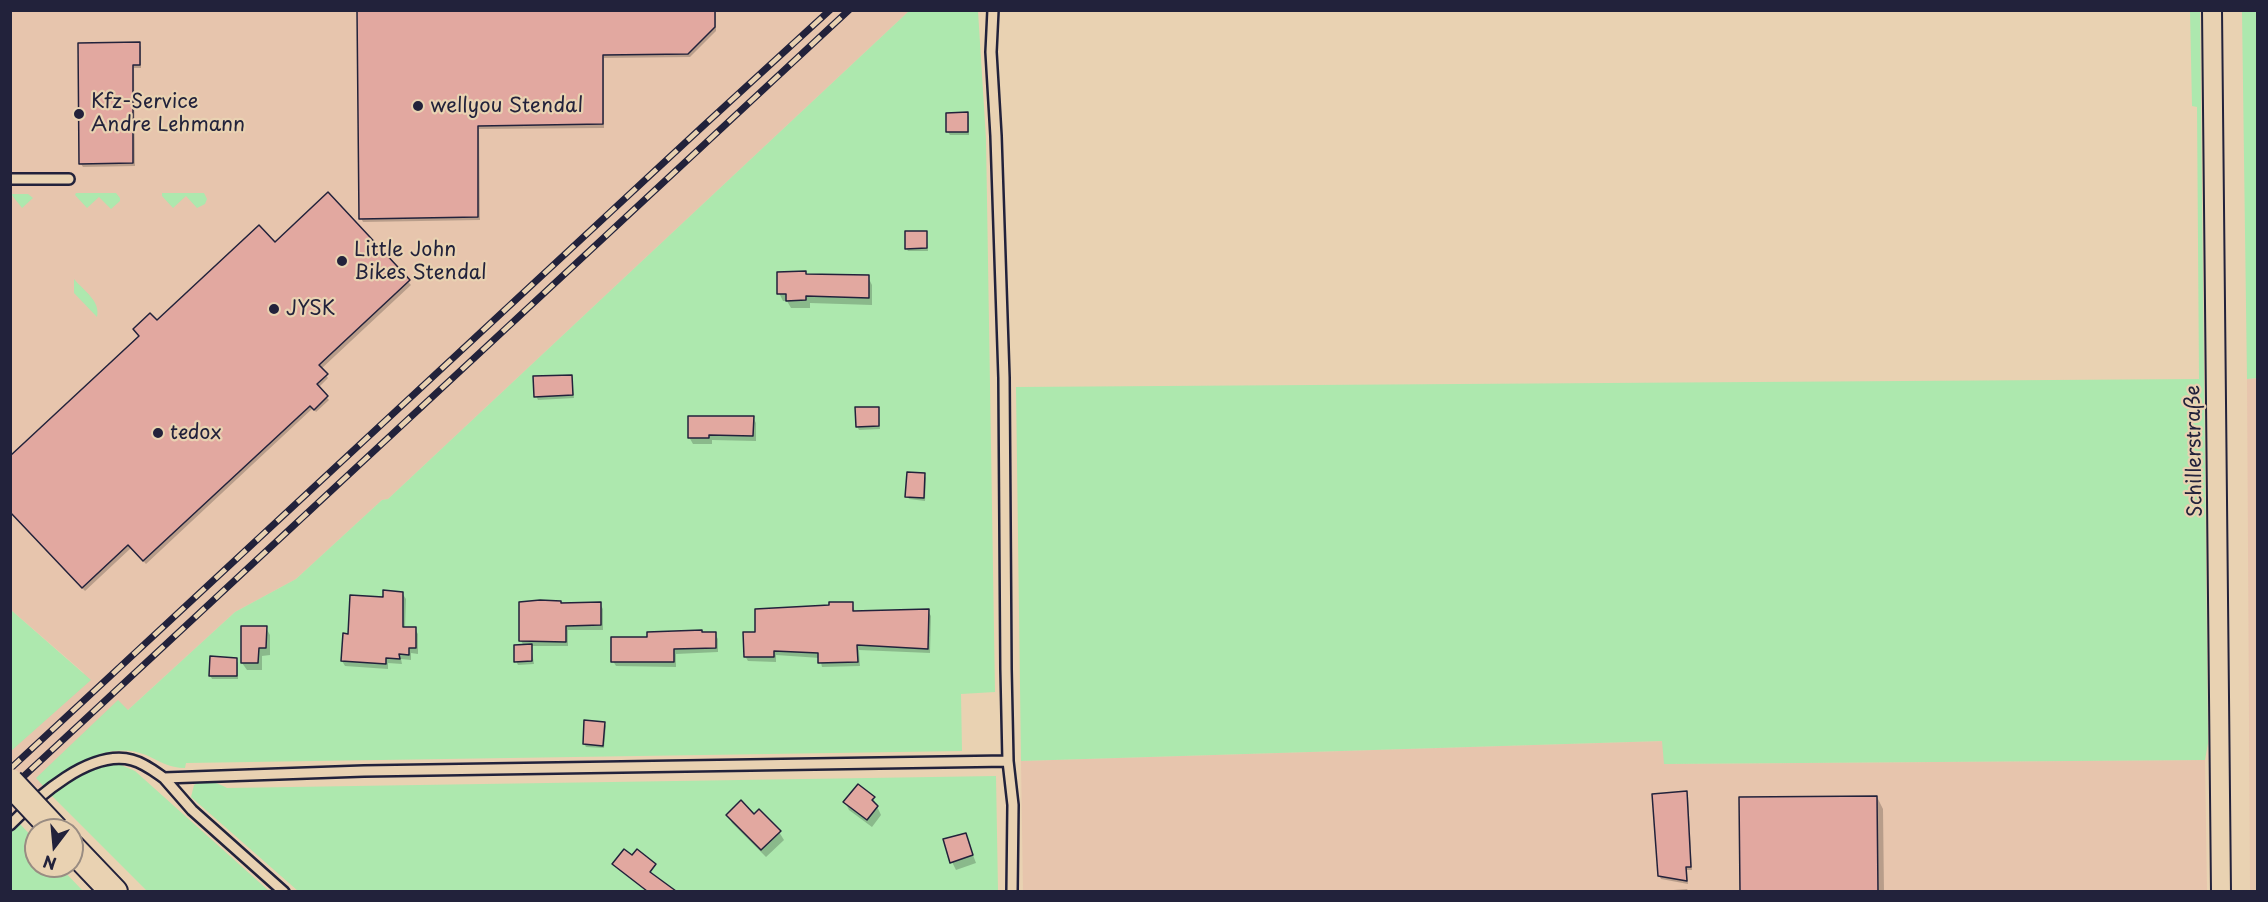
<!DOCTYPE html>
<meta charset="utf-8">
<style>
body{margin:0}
#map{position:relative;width:2268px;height:902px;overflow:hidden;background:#e9d2b2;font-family:"Playpen Sans",sans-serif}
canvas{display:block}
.frame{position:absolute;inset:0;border:12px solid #22223b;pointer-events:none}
.north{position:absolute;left:24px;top:818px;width:60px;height:60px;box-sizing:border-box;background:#e9d2b2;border:2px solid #998c82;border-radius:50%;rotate:196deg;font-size:16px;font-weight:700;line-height:24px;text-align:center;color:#22223b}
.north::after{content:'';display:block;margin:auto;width:21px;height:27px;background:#22223b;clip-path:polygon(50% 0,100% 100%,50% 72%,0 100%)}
</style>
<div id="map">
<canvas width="2268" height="902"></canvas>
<div class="frame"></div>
<div class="north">N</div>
</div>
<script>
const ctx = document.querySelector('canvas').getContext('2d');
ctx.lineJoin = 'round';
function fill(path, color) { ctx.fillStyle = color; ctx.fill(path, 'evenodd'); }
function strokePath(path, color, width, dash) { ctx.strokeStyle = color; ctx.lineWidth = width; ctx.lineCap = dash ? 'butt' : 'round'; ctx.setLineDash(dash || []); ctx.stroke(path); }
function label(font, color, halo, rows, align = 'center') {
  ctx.font = font + ' "Playpen Sans",sans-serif'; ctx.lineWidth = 4.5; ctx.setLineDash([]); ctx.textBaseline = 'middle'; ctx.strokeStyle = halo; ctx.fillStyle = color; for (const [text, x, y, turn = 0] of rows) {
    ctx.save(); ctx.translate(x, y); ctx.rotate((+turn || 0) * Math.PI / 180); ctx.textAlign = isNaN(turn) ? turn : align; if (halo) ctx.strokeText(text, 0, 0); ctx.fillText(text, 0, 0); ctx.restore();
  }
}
fill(new Path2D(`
 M 10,11 L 909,11 L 388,499 L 382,500 L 296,579 L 235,612 L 11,817 L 11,741 L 84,673 L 11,610 Z
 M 2258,378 L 2257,892 L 2250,891 L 2247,379 Z
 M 1663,741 L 1665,764 L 2205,760 L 2207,891 L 1023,891 L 1021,761 Z`), '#e7c5ad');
fill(new Path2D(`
 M 909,11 L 978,11 L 986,139 L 995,692 L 961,694 L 962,751 L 186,763 L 185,768 C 169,768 159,761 146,755 C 109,740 72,765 44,787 L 36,778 L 118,700 L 128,710 L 235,612 L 296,579 L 382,500 L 388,499 Z
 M 2190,11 L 2200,11 L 2208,743 L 2205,760 L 1664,764 L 1662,741 L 1021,761 L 1016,387 L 2199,379 L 2197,107 L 2192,106 Z
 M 2242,11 L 2258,11 L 2257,378 L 2247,379 Z
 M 76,193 L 116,193 L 120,198 L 120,201 L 111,209 L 99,197 L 87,208 L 75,195 Z
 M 162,193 L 204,193 L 207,199 L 205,204 L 197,208 L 186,196 L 173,208 L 162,196 Z
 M 11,194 L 28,194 L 33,198 L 22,208 Z
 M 74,279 C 83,290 101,301 97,317 L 74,293 Z
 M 11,610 L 91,680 L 11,751 L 10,751 Z
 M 108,764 L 121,765 L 135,771 L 269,891 L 147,891 L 50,794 L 70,779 Z
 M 996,776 L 998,891 L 298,891 L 191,797 L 194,785 C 206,778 215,782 227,788 Z
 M 20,824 L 36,841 L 36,866 L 59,866 L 83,891 L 11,891 L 11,832 Z`), '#ade8ae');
fill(new Path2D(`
 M 359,10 L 716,10 L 716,31 L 690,57 L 604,58 L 604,128 L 479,129 L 480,220 L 363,222 L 361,218 Z
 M 139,44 L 141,47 L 141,68 L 134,68 L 135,166 L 83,167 L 81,164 Z
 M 967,114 L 969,117 L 969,135 L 950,135 L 948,132 Z
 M 328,194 L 411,285 L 321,369 L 328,378 L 318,388 L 329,400 L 316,412 L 313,408 L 146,564 L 131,548 L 85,591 L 10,511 L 157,322 L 275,244 Z
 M 926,232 L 928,251 L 908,251 L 906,248 Z
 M 806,275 L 868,277 L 872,285 L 872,305 L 810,303 L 810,308 L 791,308 L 787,301 L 783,301 L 779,293 Z
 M 571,376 L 574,398 L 538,400 L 536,396 Z
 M 878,408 L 880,429 L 859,430 L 857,426 Z
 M 753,417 L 756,423 L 756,441 L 712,440 L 712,444 L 693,444 L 689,437 Z
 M 924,474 L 926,478 L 925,501 L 909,499 L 907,495 Z
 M 402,593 L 406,599 L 405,628 L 415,629 L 418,634 L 418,654 L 411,653 L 411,660 L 401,659 L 402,664 L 388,663 L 388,669 L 345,666 L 342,661 L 350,635 L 384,598 Z
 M 852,603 L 855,612 L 928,611 L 931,616 L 930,653 L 859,650 L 860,666 L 822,667 L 820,658 L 776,655 L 776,662 L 748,661 L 745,656 L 756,634 L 831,606 Z
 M 600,604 L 603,609 L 603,630 L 568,630 L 568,646 L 531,646 L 534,664 L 518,665 L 516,661 L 524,646 L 521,641 Z
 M 266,628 L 270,635 L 270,655 L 262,656 L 262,670 L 247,670 L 242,663 Z
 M 702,634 L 715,634 L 718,639 L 718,652 L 676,654 L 676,667 L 616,666 L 613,661 L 649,638 Z
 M 236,660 L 238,663 L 238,679 L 212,679 L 210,675 Z
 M 604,723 L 606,726 L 604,748 L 586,747 L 584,744 Z
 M 1686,793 L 1688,796 L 1692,870 L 1687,870 L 1688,884 L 1661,879 L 1659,875 Z
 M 1877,797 L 1883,809 L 1884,892 L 1741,892 L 1741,798 Z
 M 873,798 L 881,815 L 872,827 L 849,810 L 845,802 Z
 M 728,815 L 754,816 L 779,832 L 784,840 L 766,857 L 732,823 Z
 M 965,834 L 976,863 L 956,870 L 952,862 Z
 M 1687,889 L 1689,892 L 1660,892 L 1660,891 Z`), '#0003');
const building = new Path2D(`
 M 357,10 L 715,10 L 715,27 L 688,54 L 603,55 L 603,124 L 478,126 L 478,217 L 359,219 Z
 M 140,42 L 140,65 L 133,65 L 133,163 L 79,164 L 78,43 Z
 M 968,112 L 968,132 L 946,132 L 946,113 Z
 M 328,192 L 410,280 L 319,365 L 328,374 L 317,384 L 328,396 L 314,410 L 310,406 L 143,561 L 128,545 L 82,588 L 10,512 L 10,456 L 139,336 L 133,329 L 150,313 L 157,320 L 259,225 L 275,242 Z
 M 905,231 L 927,231 L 927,248 L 905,249 Z
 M 806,271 L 806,274 L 869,275 L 869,298 L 806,296 L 806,300 L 786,301 L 786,294 L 777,294 L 777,272 Z
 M 572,375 L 573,395 L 534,397 L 533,376 Z
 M 855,407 L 879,407 L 879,426 L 856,427 Z
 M 688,416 L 754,416 L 753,436 L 709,435 L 709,438 L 688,438 Z
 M 907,472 L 925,473 L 924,498 L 905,497 Z
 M 383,590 L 403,592 L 403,627 L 416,627 L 416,648 L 409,648 L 409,655 L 399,654 L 400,659 L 386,658 L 386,664 L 341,661 L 343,633 L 348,634 L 350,595 L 383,597 Z
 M 540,600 L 561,601 L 561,603 L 601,602 L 601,625 L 566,626 L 566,642 L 519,641 L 519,602 Z
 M 829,602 L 853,602 L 853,611 L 929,609 L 928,649 L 857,645 L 858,662 L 818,663 L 818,653 L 774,651 L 774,657 L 744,657 L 743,632 L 755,632 L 755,609 L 829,605 Z
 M 241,626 L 267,626 L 266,648 L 259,648 L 258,663 L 241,663 Z
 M 702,630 L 702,632 L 716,632 L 716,648 L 674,649 L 674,662 L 611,662 L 611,637 L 647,637 L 647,632 Z
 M 532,644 L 532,661 L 514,662 L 514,645 Z
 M 210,656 L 237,658 L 237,676 L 209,676 Z
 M 584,720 L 605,722 L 603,746 L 583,744 Z
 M 858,784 L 875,797 L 872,800 L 878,806 L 867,820 L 843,802 Z
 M 1687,791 L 1691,867 L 1686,867 L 1687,881 L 1658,876 L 1652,794 Z
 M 1877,796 L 1878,891 L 1740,891 L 1739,797 Z
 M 741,800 L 754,814 L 759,809 L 781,831 L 761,850 L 726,815 Z
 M 966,833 L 973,855 L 950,863 L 943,839 Z
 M 624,849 L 632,855 L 637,849 L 656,864 L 650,872 L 676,891 L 647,891 L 612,864 Z`);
fill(building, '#e2a8a0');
strokePath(building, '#22223b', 1.5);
const lane = new Path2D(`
 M 993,10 L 991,52 L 996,136 L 1004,378 L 1006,669 L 1008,761 L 1013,805 L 1012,892
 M 10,179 L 69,179
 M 164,778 L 192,810 L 284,892
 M 10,825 C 37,797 90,749 132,760 C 144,763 154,771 164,778 L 364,771 L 1008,761`);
const street = new Path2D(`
 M 2212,10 L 2221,892`);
const secondary = new Path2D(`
 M 72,848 L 114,892`);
strokePath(lane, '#22223b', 14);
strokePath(street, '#22223b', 22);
strokePath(secondary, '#22223b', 30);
strokePath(lane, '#e9d2b2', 9);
strokePath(street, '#e9d2b2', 18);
strokePath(secondary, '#e9d2b2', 26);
const rail = new Path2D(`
 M 10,769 L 701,128 L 830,10
 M 10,789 L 849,10`);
strokePath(rail, '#22223b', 7);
strokePath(rail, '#e9d2b2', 4.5, [14]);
const secondaryBridge = new Path2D(`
 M 10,782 L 55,830`);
strokePath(secondaryBridge, '#22223b', 30, []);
strokePath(secondaryBridge, '#e9d2b2', 26);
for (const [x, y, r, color] of [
 [418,106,6,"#22223b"],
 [79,114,6,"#22223b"],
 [342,261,6,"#22223b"],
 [274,309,6,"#22223b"],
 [158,433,6,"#22223b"]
]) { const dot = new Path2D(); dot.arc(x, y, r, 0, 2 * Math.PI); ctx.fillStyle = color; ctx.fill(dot); strokePath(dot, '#e9d2b2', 2); }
label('20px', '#22223b', '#e9d2b2', [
 ["Kfz-Service",91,102],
 ["Andre Lehmann",91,125],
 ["wellyou Stendal",430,106],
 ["Little John",354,250],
 ["Bikes Stendal",354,273],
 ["JYSK",286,309],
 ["tedox",170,433]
], 'left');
label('20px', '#22223b', '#e9d2b2', [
 ["Schillerstraße",2195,451,-91]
]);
</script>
